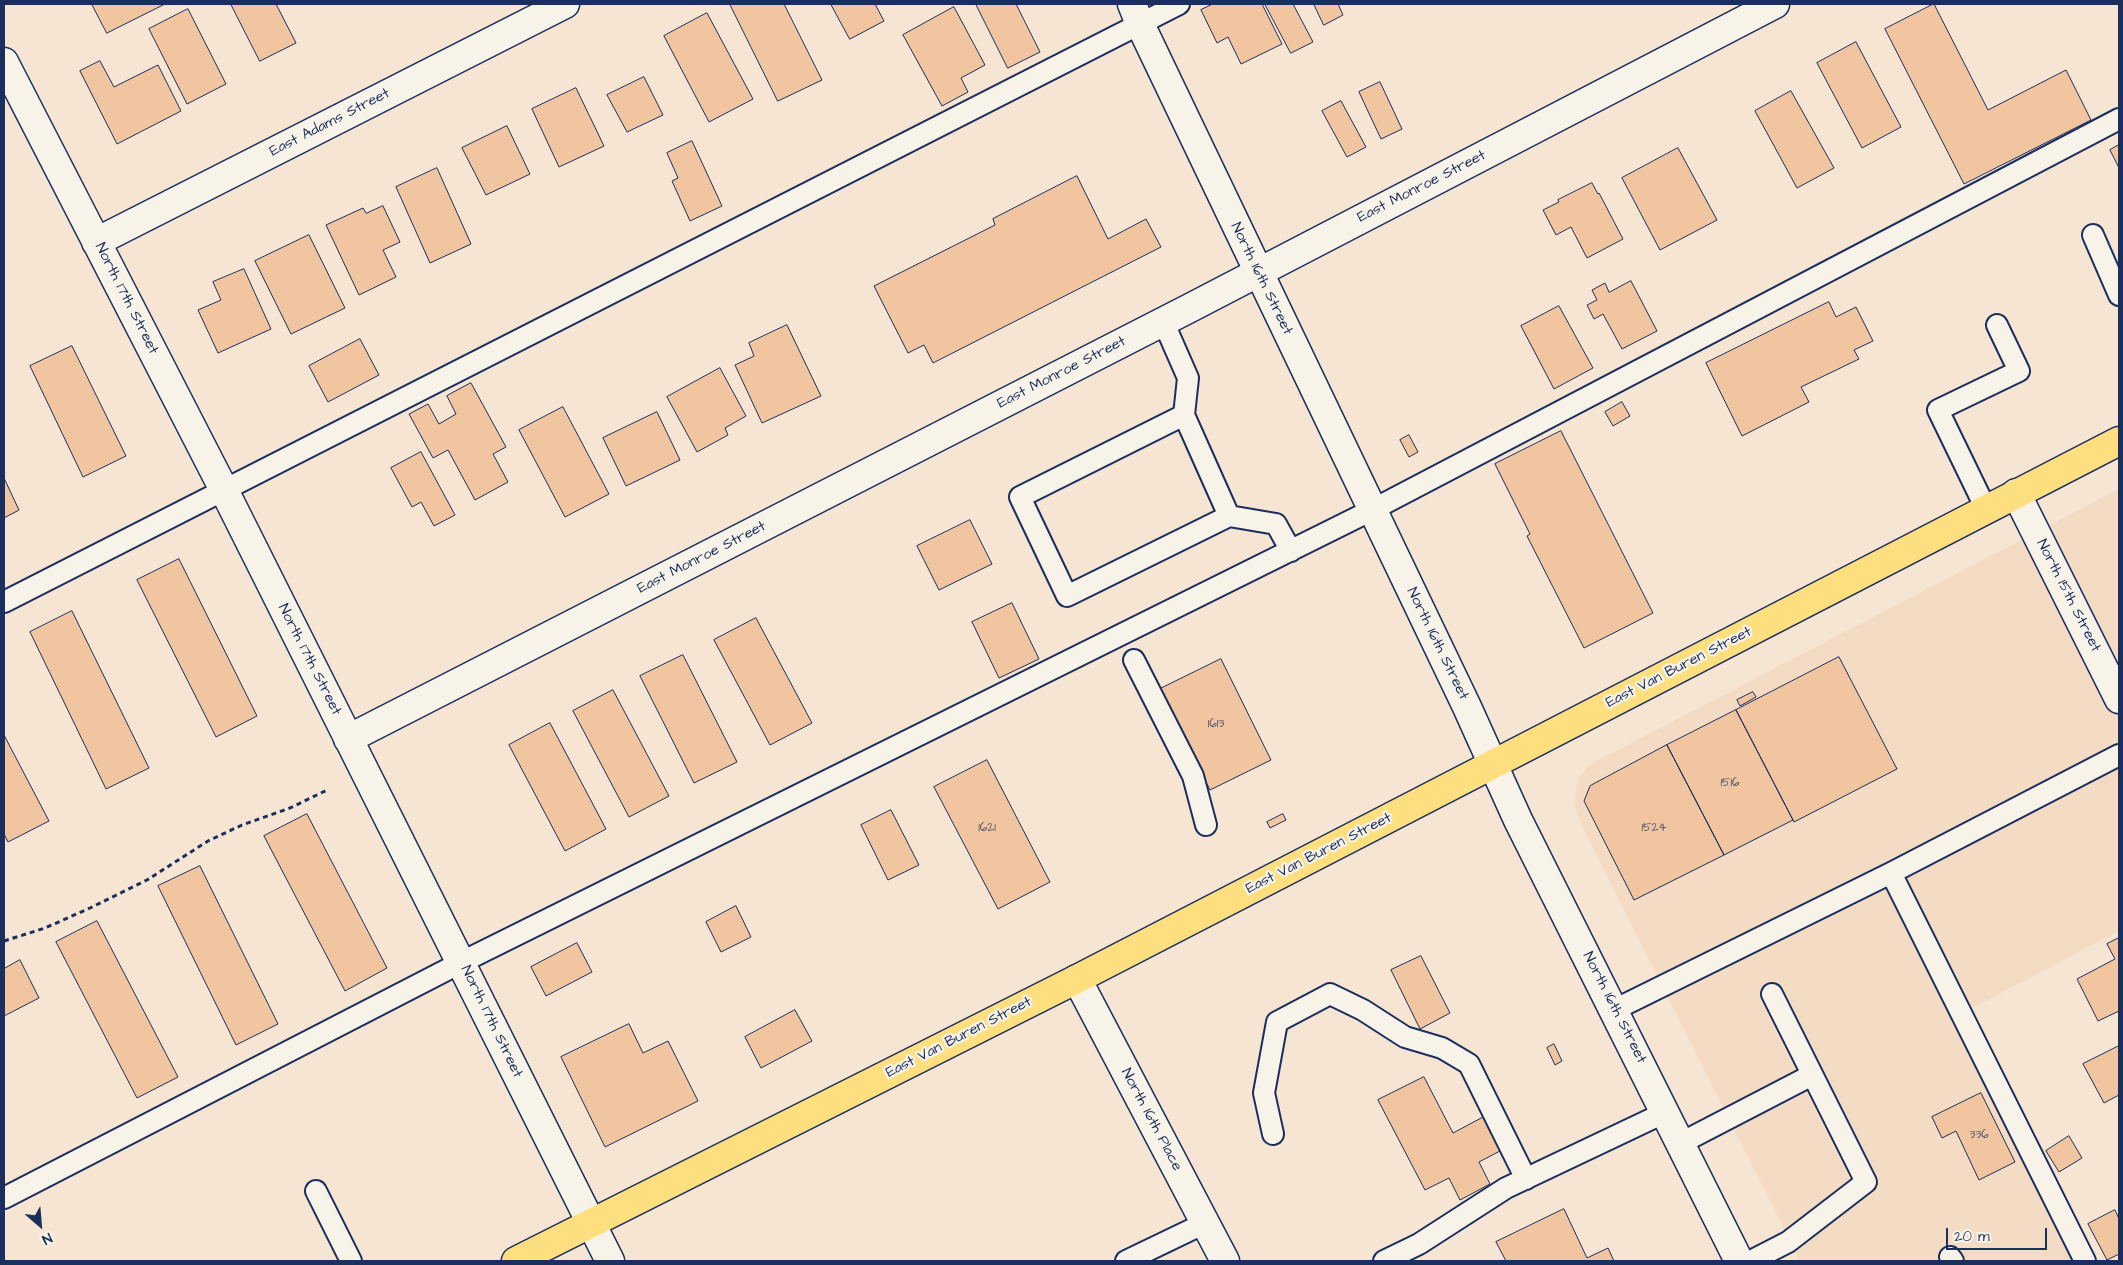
<!DOCTYPE html>
<style>
body{margin:0}
#map{position:relative;width:2123px;height:1265px;overflow:hidden;background:#f5e5d2;font-family:"Architects Daughter",sans-serif}
canvas{display:block}
.frame{position:absolute;inset:0;border:5px solid #1b2f5e;pointer-events:none}
.north{position:absolute;left:15px;top:1200px;width:50px;height:50px;-webkit-text-stroke:4px #f7f3e8;paint-order:stroke;rotate:153deg;font-size:14px;font-weight:700;line-height:20px;text-align:center;color:#1b2f5e}
.north::after{content:'';display:block;margin:auto;width:18px;height:22px;background:#1b2f5e;clip-path:polygon(50% 0,100% 100%,50% 72%,0 100%)}
.scale{position:absolute;left:1946px;top:1228px;width:101px;height:22px;box-sizing:border-box;border:2px solid #1b2f5e;border-top:0;padding-left:6px;font-size:15px;line-height:18px;white-space:nowrap;color:#1b2f5e;-webkit-text-stroke:4px #f7f3e8;paint-order:stroke}
</style>
<div id="map">
<canvas width="2123" height="1265"></canvas>
<div class="frame"></div>
<div class="north">N</div>
<div class="scale">20 m</div>
</div>
<script>
const ctx = document.querySelector('canvas').getContext('2d');
ctx.lineJoin = 'round';
function fill(path, color) { ctx.fillStyle = color; ctx.fill(path, 'evenodd'); }
function strokePath(path, color, width, dash) { ctx.strokeStyle = color; ctx.lineWidth = width; ctx.lineCap = dash ? 'butt' : 'round'; ctx.setLineDash(dash || []); ctx.stroke(path); }
function label(font, color, halo, rows, align = 'center') {
  ctx.font = font + ' "Architects Daughter",sans-serif'; ctx.lineWidth = 4.5; ctx.setLineDash([]); ctx.textBaseline = 'middle'; ctx.strokeStyle = halo; ctx.fillStyle = color; for (const [text, x, y, turn = 0] of rows) {
    ctx.save(); ctx.translate(x, y); ctx.rotate((+turn || 0) * Math.PI / 180); ctx.textAlign = isNaN(turn) ? turn : align; if (halo) ctx.strokeText(text, 0, 0); ctx.fillText(text, 0, 0); ctx.restore();
  }
}
fill(new Path2D(`
 M 2119,489 L 2119,931 L 1961,1014 L 2085,1261 L 1800,1261 L 1580,822 L 1574,803 L 1578,779 L 1589,765 Z`), '#f4dbc3');
const building = new Path2D(`
 M 92,4 L 165,4 L 107,33 Z
 M 231,4 L 276,4 L 296,43 L 260,61 Z
 M 730,4 L 784,4 L 822,80 L 778,101 Z
 M 831,4 L 875,4 L 884,21 L 850,39 Z
 M 976,4 L 1016,4 L 1040,52 L 1008,68 Z
 M 1213,4 L 1262,4 L 1282,44 L 1241,64 L 1228,37 L 1217,43 L 1201,10 Z
 M 1265,4 L 1293,4 L 1313,42 L 1291,53 Z
 M 1314,4 L 1338,4 L 1343,15 L 1324,25 Z
 M 1934,4 L 1988,110 L 2066,70 L 2091,120 L 1964,184 L 1885,29 Z
 M 954,7 L 985,65 L 961,78 L 968,92 L 942,106 L 903,35 Z
 M 188,9 L 226,84 L 187,104 L 149,29 Z
 M 707,13 L 753,99 L 709,122 L 664,36 Z
 M 1856,42 L 1901,127 L 1862,148 L 1817,63 Z
 M 100,61 L 114,87 L 158,65 L 181,111 L 117,144 L 80,71 Z
 M 644,77 L 663,115 L 627,132 L 607,95 Z
 M 1380,82 L 1402,129 L 1381,139 L 1359,92 Z
 M 576,88 L 604,146 L 559,167 L 532,109 Z
 M 1791,91 L 1834,168 L 1797,188 L 1755,111 Z
 M 1341,101 L 1366,147 L 1347,157 L 1322,111 Z
 M 507,126 L 530,174 L 486,195 L 462,148 Z
 M 692,141 L 722,206 L 690,221 L 672,181 L 678,178 L 667,153 Z
 M 2119,145 L 2119,168 L 2110,150 Z
 M 1678,148 L 1717,220 L 1660,250 L 1622,178 Z
 M 437,168 L 471,244 L 430,263 L 396,187 Z
 M 1077,176 L 1108,239 L 1146,219 L 1161,247 L 933,363 L 924,345 L 908,353 L 874,286 L 995,225 L 993,219 Z
 M 1592,183 L 1598,194 L 1599,193 L 1623,239 L 1587,258 L 1571,227 L 1556,235 L 1543,210 L 1559,202 L 1558,200 Z
 M 383,206 L 400,242 L 383,250 L 396,277 L 359,295 L 326,225 L 363,208 L 366,213 Z
 M 309,235 L 345,308 L 291,334 L 255,261 Z
 M 244,269 L 271,329 L 218,353 L 198,310 L 221,300 L 213,282 Z
 M 1631,281 L 1657,331 L 1622,349 L 1603,314 L 1594,319 L 1587,305 L 1597,300 L 1592,290 L 1605,283 L 1609,292 Z
 M 1829,302 L 1836,317 L 1856,307 L 1873,341 L 1854,350 L 1859,359 L 1801,387 L 1809,402 L 1742,436 L 1706,363 Z
 M 1559,306 L 1593,368 L 1554,389 L 1521,326 Z
 M 787,325 L 821,396 L 762,423 L 735,365 L 754,356 L 749,343 Z
 M 360,339 L 379,375 L 328,402 L 309,366 Z
 M 72,346 L 126,456 L 83,477 L 30,366 Z
 M 720,368 L 746,416 L 725,428 L 728,435 L 697,452 L 667,397 Z
 M 471,383 L 506,447 L 493,454 L 508,482 L 475,500 L 448,450 L 433,458 L 409,414 L 428,404 L 439,424 L 456,414 L 447,396 Z
 M 1622,402 L 1630,416 L 1613,426 L 1605,412 Z
 M 563,407 L 609,494 L 565,517 L 519,430 Z
 M 657,412 L 680,460 L 626,486 L 603,438 Z
 M 1561,431 L 1653,613 L 1584,648 L 1527,536 L 1530,534 L 1495,464 Z
 M 1409,435 L 1418,452 L 1409,457 L 1400,440 Z
 M 421,452 L 455,515 L 434,526 L 421,502 L 412,507 L 391,468 Z
 M 4,478 L 19,510 L 4,518 Z
 M 970,520 L 992,564 L 939,590 L 917,546 Z
 M 179,559 L 257,716 L 216,737 L 137,580 Z
 M 1012,603 L 1039,659 L 999,678 L 972,622 Z
 M 72,611 L 149,768 L 106,789 L 30,632 Z
 M 756,618 L 812,723 L 770,745 L 714,640 Z
 M 683,655 L 737,762 L 694,783 L 640,676 Z
 M 1839,657 L 1897,769 L 1794,822 L 1736,710 Z
 M 1221,659 L 1271,760 L 1210,790 L 1160,689 Z
 M 613,690 L 669,796 L 629,817 L 573,711 Z
 M 1753,692 L 1756,697 L 1740,706 L 1737,700 Z
 M 1736,710 L 1793,820 L 1724,855 L 1667,745 Z
 M 550,723 L 606,829 L 565,851 L 509,745 Z
 M 4,735 L 49,821 L 8,842 L 4,834 Z
 M 1667,745 L 1724,855 L 1634,900 L 1584,801 L 1590,786 Z
 M 987,760 L 1050,882 L 998,909 L 934,787 Z
 M 891,810 L 919,865 L 888,880 L 861,825 Z
 M 307,814 L 387,968 L 345,991 L 264,836 Z
 M 1283,814 L 1286,820 L 1270,828 L 1267,822 Z
 M 200,866 L 278,1024 L 236,1045 L 158,886 Z
 M 736,906 L 751,937 L 721,952 L 706,922 Z
 M 97,921 L 178,1077 L 137,1098 L 56,942 Z
 M 2119,938 L 2119,1011 L 2098,1021 L 2077,979 L 2115,959 L 2107,944 Z
 M 577,943 L 592,972 L 546,996 L 531,967 Z
 M 1421,956 L 1450,1013 L 1420,1029 L 1391,970 Z
 M 20,960 L 39,998 L 4,1016 L 4,969 Z
 M 795,1010 L 812,1041 L 761,1068 L 745,1037 Z
 M 629,1024 L 643,1053 L 668,1041 L 698,1101 L 605,1147 L 561,1057 Z
 M 1554,1044 L 1562,1061 L 1555,1065 L 1547,1048 Z
 M 2119,1046 L 2119,1095 L 2104,1103 L 2083,1064 Z
 M 1424,1077 L 1453,1133 L 1483,1117 L 1500,1151 L 1479,1162 L 1490,1184 L 1460,1200 L 1449,1178 L 1425,1190 L 1378,1100 Z
 M 1981,1093 L 2015,1162 L 1979,1180 L 1956,1131 L 1942,1138 L 1932,1117 Z
 M 2069,1136 L 2082,1158 L 2059,1172 L 2046,1151 Z
 M 1564,1209 L 1587,1258 L 1608,1248 L 1614,1261 L 1506,1261 L 1496,1242 Z
 M 2115,1210 L 2119,1219 L 2119,1254 L 2107,1260 L 2088,1224 Z`);
fill(building, '#f0c5a0');
strokePath(building, '#1b2f5e', 1);
const lane = new Path2D(`
 M 2093,235 L 2119,295
 M 1163,321 L 1188,378 L 1184,415 L 1229,516
 M 1184,415 L 1020,497 L 1067,596 L 1229,516 L 1276,524 L 1291,551
 M 1986,509 L 1938,410 L 2019,371 L 1997,325
 M 4,602 L 1179,4
 M 1134,660 L 1193,776 L 1206,825
 M 1891,873 L 2085,1261
 M 1614,1010 L 1891,873 L 2119,755
 M 1273,1134 L 1264,1093 L 1277,1022 L 1330,994 L 1363,1010 L 1405,1037 L 1442,1048 L 1469,1064 L 1526,1179
 M 1681,1143 L 1812,1075
 M 316,1191 L 351,1261
 M 4,1198 L 462,962 L 1372,510 L 2119,119
 M 1950,1257 L 1953,1261
 M 1126,1261 L 1205,1223
 M 1384,1261 L 1419,1244 L 1506,1188 L 1666,1112
 M 1751,1261 L 1788,1242 L 1866,1182 L 1772,994`);
const street = new Path2D(`
 M 4,62 L 224,490 L 610,1261
 M 96,242 L 565,4
 M 2016,493 L 2119,699
 M 348,739 L 1188,309 L 1775,4
 M 1077,979 L 1225,1261`);
const secondary = new Path2D(`
 M 1132,4 L 1140,24 L 1467,707 L 1518,820 L 1739,1261`);
const primary = new Path2D(`
 M 516,1261 L 1077,979 L 2119,441`);
strokePath(lane, '#1b2f5e', 24);
strokePath(street, '#1b2f5e', 31);
strokePath(secondary, '#1b2f5e', 31);
strokePath(primary, '#1b2f5e', 31);
strokePath(new Path2D(`
 M 4,941 L 45,928 L 90,908 L 147,880 L 208,841 L 242,825 L 290,808 L 327,790`), '#1b2f5e', 3, [5, 4]);
strokePath(lane, '#f7f3e8', 20);
strokePath(street, '#f7f3e8', 28);
strokePath(secondary, '#f7f3e8', 28);
strokePath(primary, '#fedf80', 28);
label('12px', '#50546e', null, [
 ["1613",1216,724],
 ["1516",1730,783],
 ["1621",987,828],
 ["1524",1654,828],
 ["336",1979,1135]
]);
label('15px', '#1b2f5e', '#f7f3e8', [
 ["East Adams Street",330,123,-27],
 ["East Monroe Street",1422,187,-27],
 ["North 16th Street",1261,279,64],
 ["North 17th Street",126,299,63],
 ["East Monroe Street",1062,373,-27],
 ["East Monroe Street",702,558,-27],
 ["North 15th Street",2068,596,63],
 ["North 16th Street",1437,644,64],
 ["North 17th Street",309,660,63],
 ["East Van Buren Street",1679,668,-27],
 ["East Van Buren Street",1319,854,-27],
 ["North 16th Street",1614,1008,63],
 ["North 17th Street",491,1022,64],
 ["East Van Buren Street",959,1038,-27],
 ["North 16th Place",1151,1120,62]
]);
</script>
